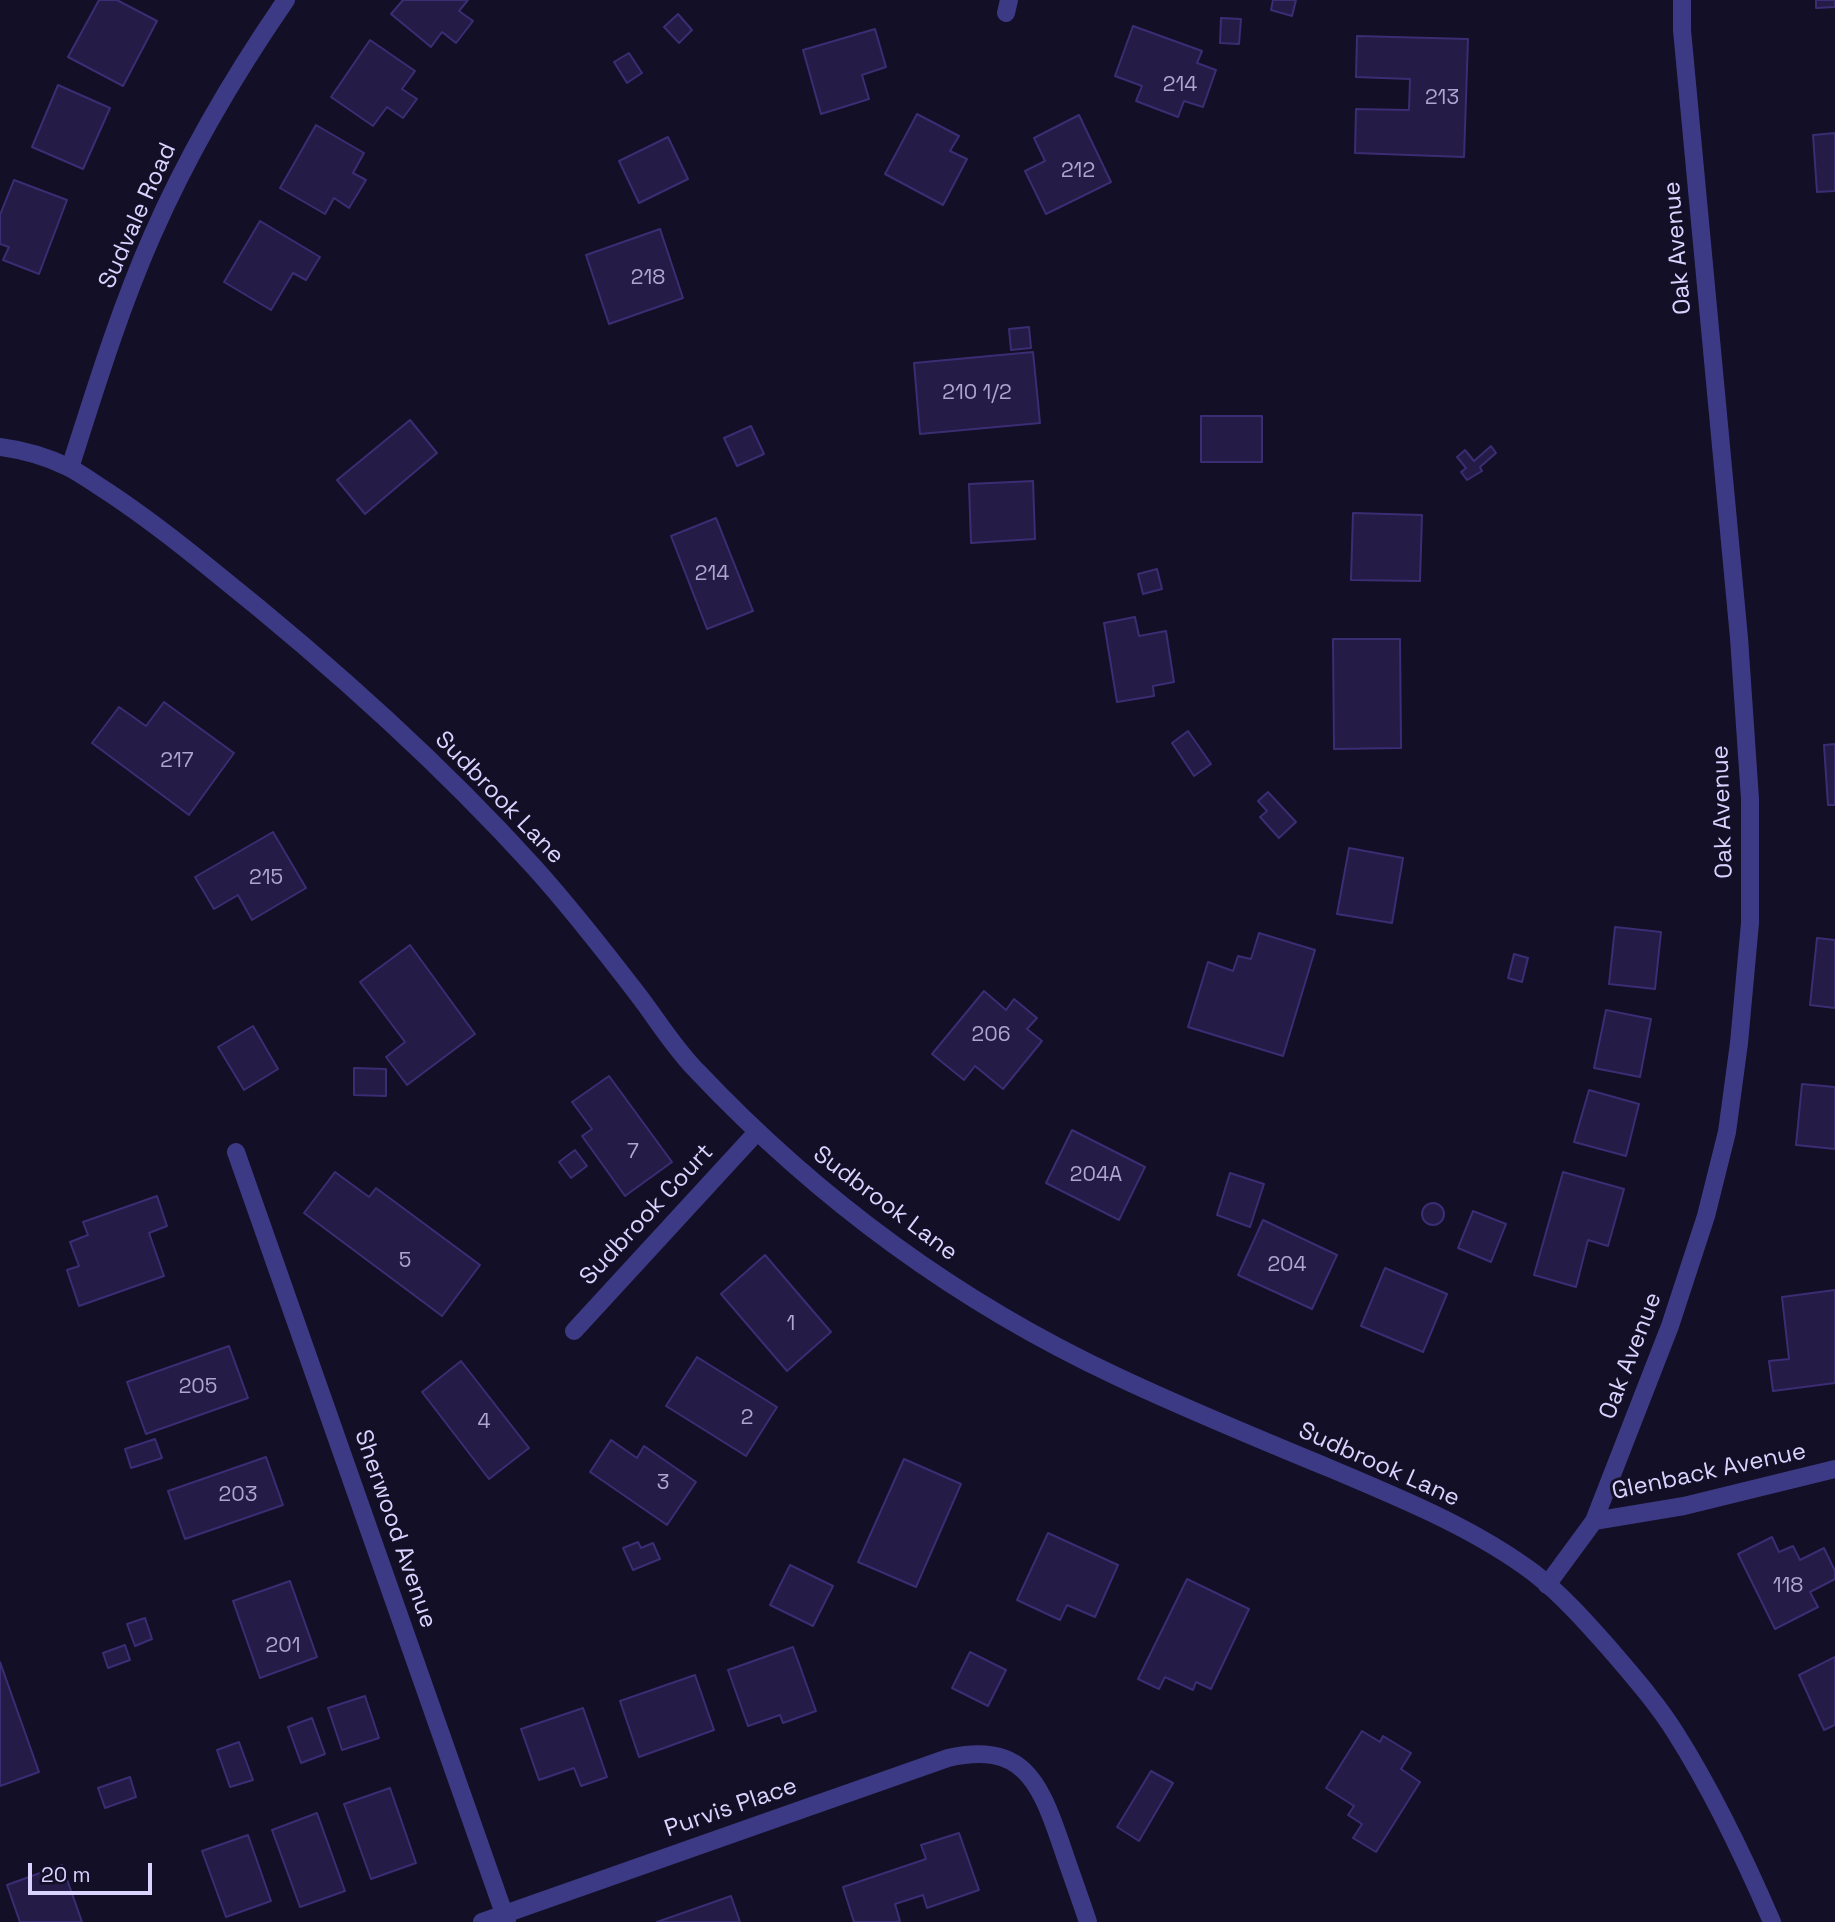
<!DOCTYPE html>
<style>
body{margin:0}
#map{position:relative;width:1835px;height:1922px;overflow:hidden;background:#130f26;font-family:"Space Grotesk",sans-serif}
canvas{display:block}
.scale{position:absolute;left:28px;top:1863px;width:124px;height:32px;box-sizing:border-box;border:4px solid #d9d4ff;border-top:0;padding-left:9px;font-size:21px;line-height:24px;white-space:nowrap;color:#d9d4ff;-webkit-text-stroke:5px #130f26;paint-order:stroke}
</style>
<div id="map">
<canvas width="1835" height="1922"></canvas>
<div class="scale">20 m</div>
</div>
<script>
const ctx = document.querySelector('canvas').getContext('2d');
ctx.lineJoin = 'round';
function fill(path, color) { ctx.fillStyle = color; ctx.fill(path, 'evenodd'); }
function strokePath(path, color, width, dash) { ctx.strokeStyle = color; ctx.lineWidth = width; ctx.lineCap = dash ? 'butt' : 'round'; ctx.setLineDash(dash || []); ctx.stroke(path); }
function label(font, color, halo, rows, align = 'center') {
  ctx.font = font + ' "Space Grotesk",sans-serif'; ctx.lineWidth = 6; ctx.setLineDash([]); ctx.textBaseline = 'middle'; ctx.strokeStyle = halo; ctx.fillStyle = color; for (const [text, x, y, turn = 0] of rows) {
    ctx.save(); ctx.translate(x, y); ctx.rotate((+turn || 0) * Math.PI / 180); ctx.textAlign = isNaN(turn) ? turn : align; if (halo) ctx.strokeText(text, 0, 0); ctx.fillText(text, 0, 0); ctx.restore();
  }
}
const building = new Path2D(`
 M 99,0 L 117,0 L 157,21 L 123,86 L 68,57 Z
 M 403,0 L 468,0 L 459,11 L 473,21 L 456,43 L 442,32 L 431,47 L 391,14 Z
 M 1273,0 L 1296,0 L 1292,16 L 1271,10 Z
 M 1816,0 L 1835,0 L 1835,7 L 1816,8 Z
 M 678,14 L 692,30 L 679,43 L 664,27 Z
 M 1221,18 L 1241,19 L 1239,44 L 1220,43 Z
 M 1133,26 L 1202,51 L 1197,63 L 1216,70 L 1203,107 L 1184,101 L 1178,117 L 1136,101 L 1142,86 L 1115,76 Z
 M 875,29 L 886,67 L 862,75 L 869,99 L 821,114 L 803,50 Z
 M 1357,36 L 1468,39 L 1464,157 L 1355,153 L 1356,109 L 1409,110 L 1410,79 L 1356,77 Z
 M 370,40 L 415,71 L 402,89 L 417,99 L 403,118 L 387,107 L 373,126 L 331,97 Z
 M 629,53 L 642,73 L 627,83 L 614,62 Z
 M 58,85 L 110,108 L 83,169 L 32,147 Z
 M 917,114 L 959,136 L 950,151 L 967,159 L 943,205 L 885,174 Z
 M 1079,115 L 1111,182 L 1046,214 L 1025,171 L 1045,161 L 1034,138 Z
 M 316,125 L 364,153 L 353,173 L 366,180 L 349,208 L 334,198 L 325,214 L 280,188 Z
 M 1835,133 L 1835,191 L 1817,192 L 1813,135 Z
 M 668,137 L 688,179 L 639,203 L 619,161 Z
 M 14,180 L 67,200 L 39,274 L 3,260 L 9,247 L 0,244 L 0,215 Z
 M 260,221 L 320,257 L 306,280 L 293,273 L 271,310 L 224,282 Z
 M 660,229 L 683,298 L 609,324 L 586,255 Z
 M 1029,327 L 1031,348 L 1011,350 L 1009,329 Z
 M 1033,352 L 1040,423 L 920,434 L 914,363 Z
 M 1201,416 L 1262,416 L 1262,462 L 1201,462 Z
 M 410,420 L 437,453 L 365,514 L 337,480 Z
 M 751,426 L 764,454 L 737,466 L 724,438 Z
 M 1491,446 L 1496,453 L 1480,467 L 1482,471 L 1467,480 L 1461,472 L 1466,468 L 1457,457 L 1465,450 L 1474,461 Z
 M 1033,481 L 1035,539 L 971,543 L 969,484 Z
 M 1353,513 L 1422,515 L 1420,581 L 1351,580 Z
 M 716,518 L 753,611 L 707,629 L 671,536 Z
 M 1157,569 L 1162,589 L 1143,594 L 1138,574 Z
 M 1135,617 L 1139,636 L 1166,631 L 1174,682 L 1153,686 L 1154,696 L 1117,702 L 1104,623 Z
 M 1333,639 L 1400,639 L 1401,748 L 1334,749 Z
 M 164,702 L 234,753 L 189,815 L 92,743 L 119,707 L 146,726 Z
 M 1188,731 L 1211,764 L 1194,776 L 1172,743 Z
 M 1835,744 L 1835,805 L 1828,805 L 1824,745 Z
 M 1268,792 L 1296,822 L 1279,838 L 1260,817 L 1267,811 L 1258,801 Z
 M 273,832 L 306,888 L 252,920 L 238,895 L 214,909 L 195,877 Z
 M 1349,848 L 1403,858 L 1392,923 L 1337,914 Z
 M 1615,927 L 1661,932 L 1655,989 L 1609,984 Z
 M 1259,933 L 1315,950 L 1283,1056 L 1188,1027 L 1208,962 L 1233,971 L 1238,956 L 1251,959 Z
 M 1817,938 L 1835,940 L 1835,1008 L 1810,1005 Z
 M 410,945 L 475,1034 L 407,1085 L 386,1057 L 405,1042 L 360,982 Z
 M 1514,954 L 1528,958 L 1522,982 L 1508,978 Z
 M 984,991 L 1006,1010 L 1014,999 L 1037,1018 L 1027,1029 L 1042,1041 L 1003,1089 L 975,1066 L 964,1080 L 932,1054 Z
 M 1606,1010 L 1651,1019 L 1640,1077 L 1594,1068 Z
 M 253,1026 L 278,1069 L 244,1090 L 218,1047 Z
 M 354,1068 L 386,1069 L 386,1096 L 354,1095 Z
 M 609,1076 L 672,1162 L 625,1196 L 582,1136 L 592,1129 L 572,1102 Z
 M 1802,1084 L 1835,1087 L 1835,1149 L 1796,1145 Z
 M 1589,1090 L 1639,1104 L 1626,1156 L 1574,1142 Z
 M 1072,1130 L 1145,1167 L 1119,1220 L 1046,1183 Z
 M 575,1150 L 587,1166 L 571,1178 L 559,1162 Z
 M 335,1172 L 369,1197 L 376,1188 L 480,1265 L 442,1316 L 304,1213 Z
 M 1563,1172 L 1624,1189 L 1608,1246 L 1588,1240 L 1576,1287 L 1534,1275 Z
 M 1230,1173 L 1264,1184 L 1250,1227 L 1217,1215 Z
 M 157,1196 L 167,1226 L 149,1233 L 164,1276 L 79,1306 L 67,1270 L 79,1266 L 70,1242 L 88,1235 L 83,1222 Z
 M1422 1214a11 11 0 1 1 22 0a11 11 0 1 1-22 0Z
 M 1473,1211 L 1506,1224 L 1491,1262 L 1458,1248 Z
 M 1263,1220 L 1337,1255 L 1312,1309 L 1238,1275 Z
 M 765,1255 L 831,1332 L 787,1371 L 721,1294 Z
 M 1385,1268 L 1447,1294 L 1423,1352 L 1361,1326 Z
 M 1835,1290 L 1835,1383 L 1773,1391 L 1769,1361 L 1789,1359 L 1782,1297 Z
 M 229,1346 L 248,1398 L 146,1434 L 127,1382 Z
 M 697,1357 L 777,1407 L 746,1456 L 666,1406 Z
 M 461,1361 L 529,1448 L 489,1479 L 422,1392 Z
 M 155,1439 L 162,1458 L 131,1468 L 125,1449 Z
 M 611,1440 L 637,1458 L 644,1446 L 696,1482 L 667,1525 L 590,1472 Z
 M 266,1457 L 283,1505 L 185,1539 L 168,1491 Z
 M 904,1459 L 961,1484 L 916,1587 L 858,1562 Z
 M 1048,1533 L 1118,1565 L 1095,1617 L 1067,1605 L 1060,1620 L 1017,1600 Z
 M 1772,1537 L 1779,1552 L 1793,1546 L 1800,1560 L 1824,1548 L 1835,1571 L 1835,1579 L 1810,1592 L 1818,1607 L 1775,1629 L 1738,1554 Z
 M 638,1542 L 641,1548 L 653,1543 L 660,1559 L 633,1570 L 623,1548 Z
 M 790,1565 L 833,1586 L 813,1626 L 770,1605 Z
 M 1187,1579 L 1249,1609 L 1211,1689 L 1196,1682 L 1193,1690 L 1165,1677 L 1159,1689 L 1138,1679 Z
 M 290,1581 L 317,1657 L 260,1678 L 233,1601 Z
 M 145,1618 L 152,1639 L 135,1646 L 127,1624 Z
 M 125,1645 L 130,1660 L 108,1668 L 103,1653 Z
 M 793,1647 L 816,1711 L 783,1723 L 780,1715 L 748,1726 L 728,1670 Z
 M 970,1652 L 1006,1670 L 988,1706 L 952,1688 Z
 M 1835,1657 L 1835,1725 L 1824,1730 L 1799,1675 Z
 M 0,1662 L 39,1772 L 0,1786 Z
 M 695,1675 L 714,1730 L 639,1757 L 620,1701 Z
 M 365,1696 L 379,1738 L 342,1750 L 328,1708 Z
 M 583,1708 L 607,1777 L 581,1786 L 574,1768 L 539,1780 L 521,1729 Z
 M 312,1718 L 325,1754 L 301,1763 L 288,1727 Z
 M 1362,1731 L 1380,1742 L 1383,1736 L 1411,1753 L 1401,1769 L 1420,1782 L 1376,1852 L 1353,1838 L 1362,1824 L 1348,1815 L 1354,1806 L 1326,1788 Z
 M 239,1742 L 253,1780 L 230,1787 L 217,1750 Z
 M 1151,1771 L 1173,1783 L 1139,1841 L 1117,1827 Z
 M 130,1777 L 136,1797 L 105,1808 L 98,1788 Z
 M 390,1788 L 416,1863 L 371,1879 L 344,1804 Z
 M 317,1813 L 345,1891 L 300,1907 L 272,1830 Z
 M 959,1833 L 979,1890 L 927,1908 L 923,1895 L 895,1904 L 900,1921 L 896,1922 L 854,1922 L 843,1887 L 926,1859 L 921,1845 Z
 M 248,1835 L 271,1901 L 226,1917 L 202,1851 Z
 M 62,1865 L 82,1922 L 20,1922 L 7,1885 Z
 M 731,1896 L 740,1922 L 657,1922 Z`);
fill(building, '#241b47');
strokePath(building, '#3b2d73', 2);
strokePath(new Path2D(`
 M 1006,13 L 1009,0
 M 70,468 C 95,390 119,311 152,236 C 188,154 235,74 286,0
 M 236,1152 L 507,1922
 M 574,1331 L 757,1132
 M 1594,1521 L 1684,1506 L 1835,1469
 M 1547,1585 L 1594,1521 L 1670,1326 L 1706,1216 L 1727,1132 L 1739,1043 L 1750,923 L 1750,799 L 1739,638 L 1682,30 L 1682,0
 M 482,1922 L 948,1758 C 1021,1741 1039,1780 1060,1841 C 1069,1868 1079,1895 1088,1922`), '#3d3a85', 18);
strokePath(new Path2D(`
 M 0,447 C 23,450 47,457 68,467 C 82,474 95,484 108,492 C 144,516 179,543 212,570 C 326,661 436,759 534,867 C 571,908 606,953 639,996 C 658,1021 675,1049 697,1071 C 817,1198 958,1302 1116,1376 C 1188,1410 1261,1440 1334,1470 C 1402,1499 1474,1528 1534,1573 C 1561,1594 1586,1622 1609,1648 C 1632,1675 1656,1702 1675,1732 C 1713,1792 1744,1857 1772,1922`), '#3d3a85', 18);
label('21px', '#aca6d1', null, [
 ["214",1180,85],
 ["213",1442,98],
 ["212",1078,171],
 ["218",648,278],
 ["210 1/2",977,393],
 ["214",712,574],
 ["217",177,761],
 ["215",266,878],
 ["206",991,1035],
 ["7",633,1152],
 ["204A",1096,1175],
 ["5",405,1261],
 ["204",1287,1265],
 ["1",791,1324],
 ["205",198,1387],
 ["2",747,1418],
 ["4",484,1422],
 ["3",663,1483],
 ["203",238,1495],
 ["118",1788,1586],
 ["201",283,1646]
]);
label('24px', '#d9d4ff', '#130f26', [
 ["Sudvale Road",138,216,-66],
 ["Oak Avenue",1678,248,-95],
 ["Sudbrook Lane",499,798,46],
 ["Oak Avenue",1723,812,-92],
 ["Sudbrook Lane",885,1204,37],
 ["Sudbrook Court",647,1215,-47],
 ["Oak Avenue",1631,1356,-69],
 ["Sudbrook Lane",1379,1465,24],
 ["Glenback Avenue",1709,1472,-12],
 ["Sherwood Avenue",395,1529,71],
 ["Purvis Place",731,1808,-19]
]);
</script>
